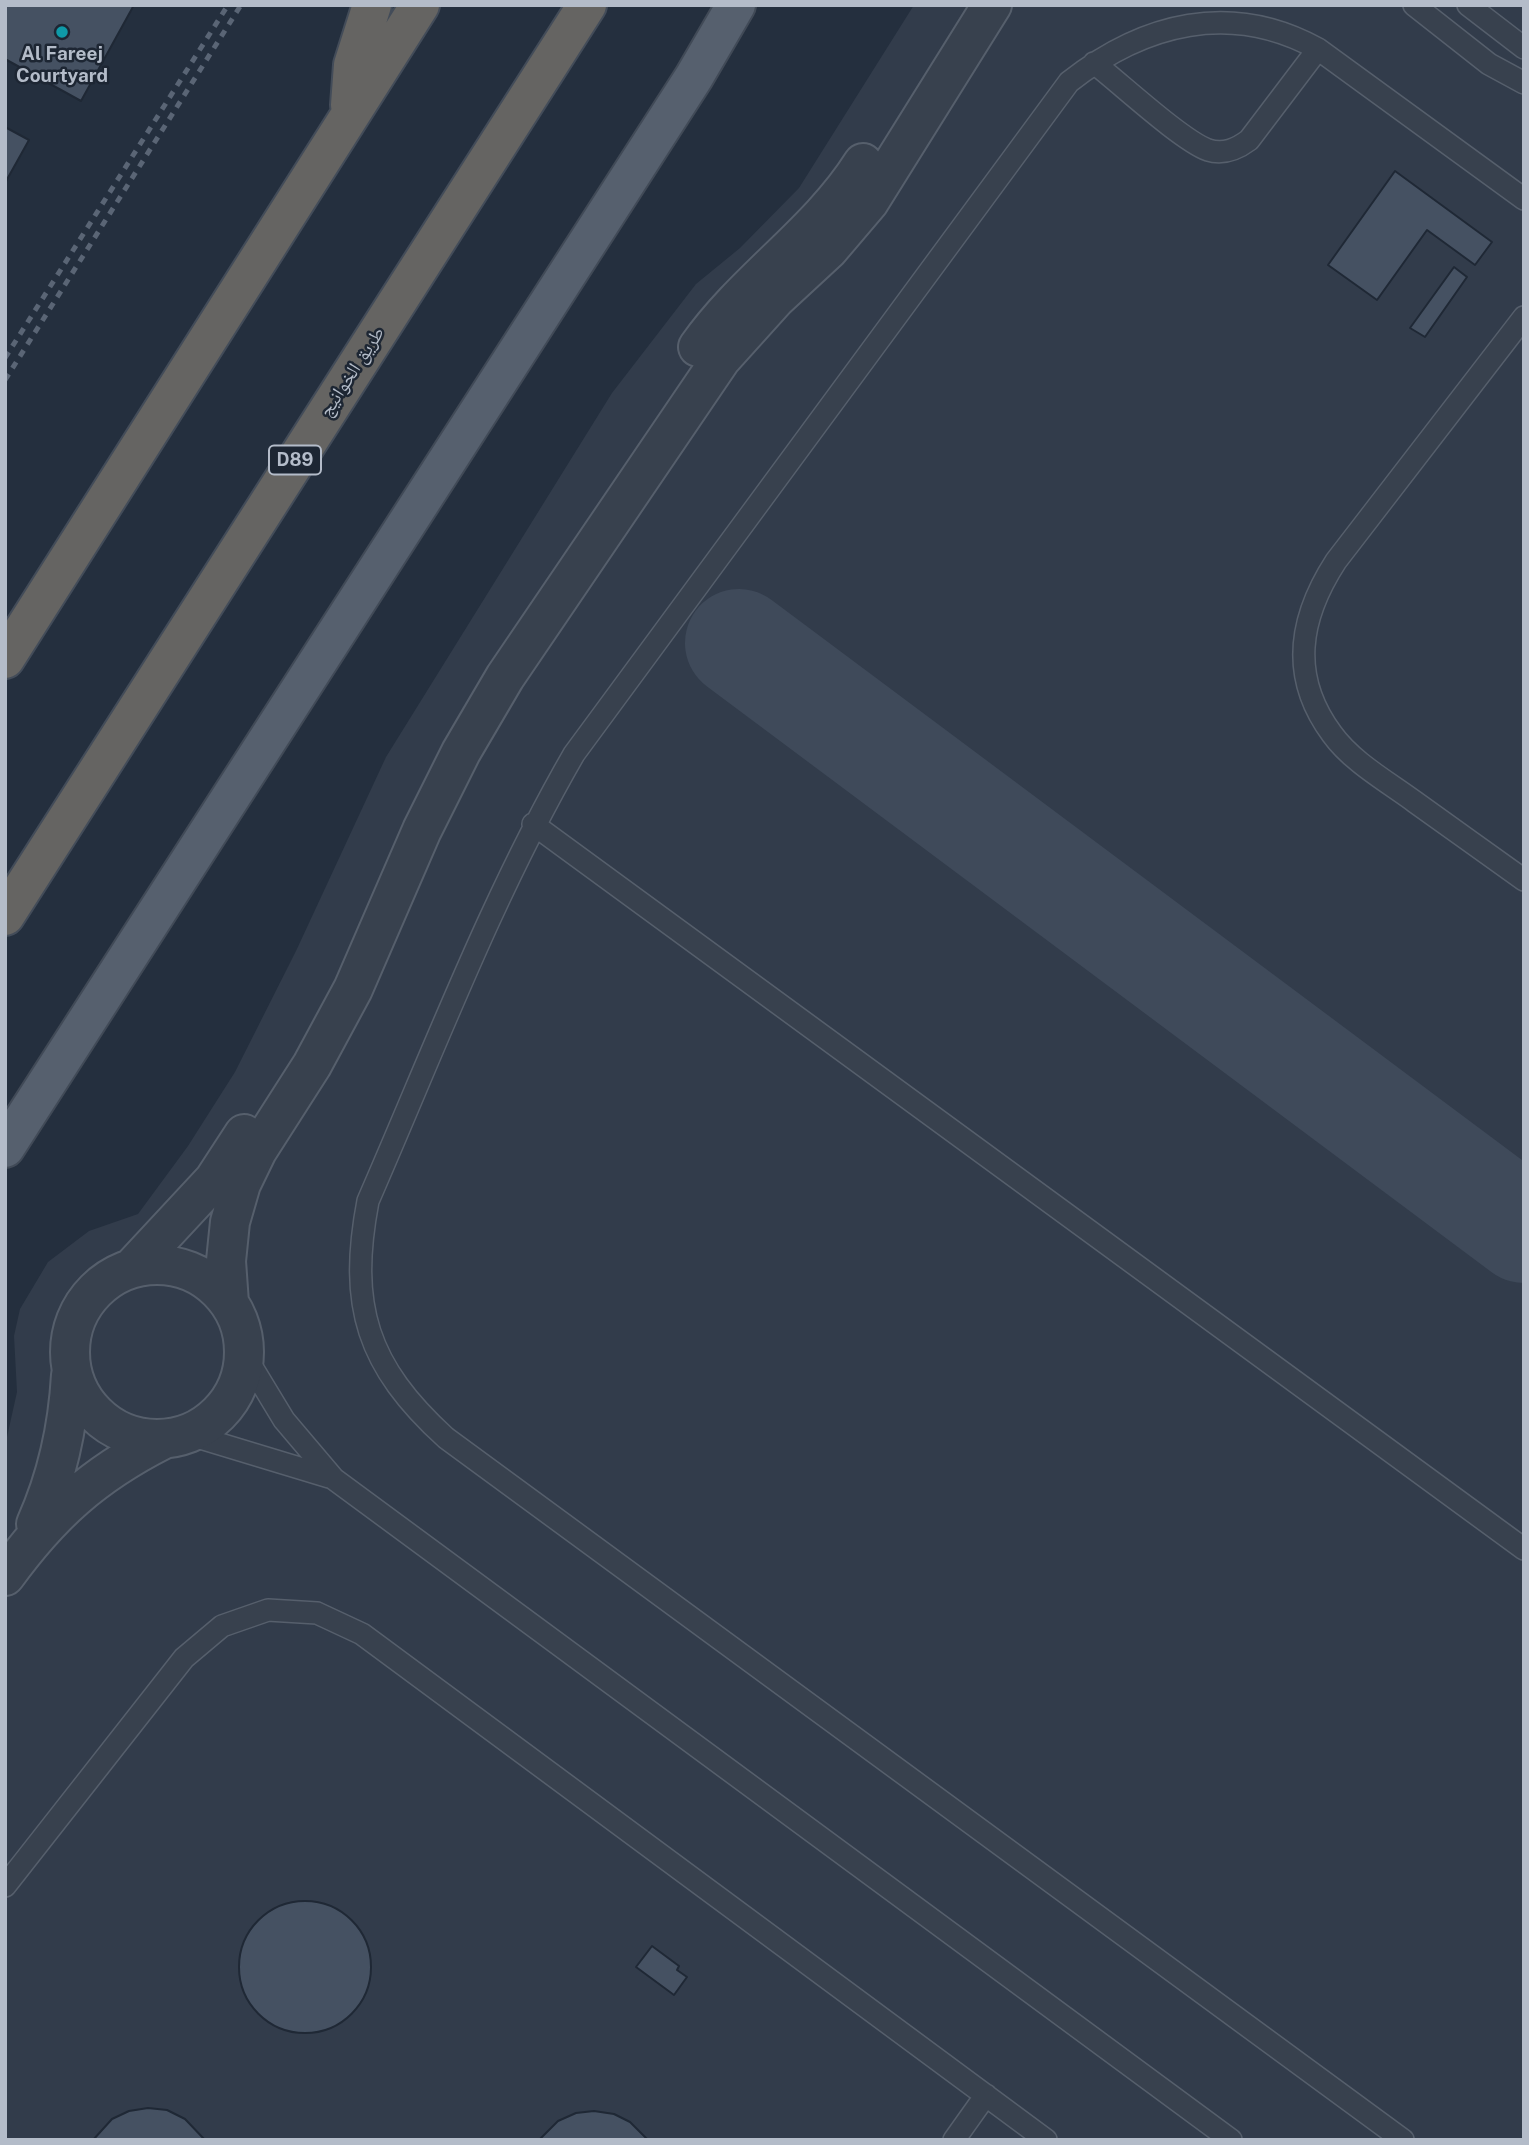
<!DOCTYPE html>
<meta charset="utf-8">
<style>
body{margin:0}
#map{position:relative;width:1529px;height:2145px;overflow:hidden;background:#242f3e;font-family:"Public Sans",sans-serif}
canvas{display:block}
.frame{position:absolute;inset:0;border:7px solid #b4bcc9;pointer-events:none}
</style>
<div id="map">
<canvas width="1529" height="2145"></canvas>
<div class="frame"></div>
</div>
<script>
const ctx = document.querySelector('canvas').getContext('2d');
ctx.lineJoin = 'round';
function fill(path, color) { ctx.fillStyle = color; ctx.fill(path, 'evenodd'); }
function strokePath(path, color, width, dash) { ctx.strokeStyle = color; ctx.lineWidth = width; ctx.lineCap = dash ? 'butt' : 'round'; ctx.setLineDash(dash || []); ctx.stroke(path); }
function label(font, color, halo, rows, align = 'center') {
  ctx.font = font + ' "Public Sans","Noto Naskh Arabic",sans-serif'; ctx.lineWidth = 5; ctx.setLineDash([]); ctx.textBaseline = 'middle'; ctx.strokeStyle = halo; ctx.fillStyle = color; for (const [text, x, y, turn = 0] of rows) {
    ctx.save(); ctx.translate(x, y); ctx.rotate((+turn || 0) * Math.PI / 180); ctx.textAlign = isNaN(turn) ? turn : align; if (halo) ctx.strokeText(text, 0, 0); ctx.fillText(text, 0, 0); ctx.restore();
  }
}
fill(new Path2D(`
 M 914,5 L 1524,5 L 1524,2140 L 5,2140 L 5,1446 L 17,1392 L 14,1336 L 20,1309 L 48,1262 L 89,1231 L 138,1214 L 188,1146 L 235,1072 L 296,951 L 386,757 L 612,393 L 696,284 L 740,248 L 799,188 Z`), '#323c4b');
strokePath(new Path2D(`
 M 739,643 L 1524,1229`), '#3f4a5a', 108);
const building = new Path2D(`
 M 5,5 L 134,5 L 81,101 L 5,59 Z
 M 5,127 L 29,140 L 5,183 Z
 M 1395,171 L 1492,242 L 1475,265 L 1427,230 L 1377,300 L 1328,265 Z
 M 1454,267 L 1467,277 L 1425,337 L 1410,328 Z
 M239 1967a66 66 0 1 1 132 0a66 66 0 1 1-132 0Z
 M 652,1946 L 679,1966 L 677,1970 L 687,1977 L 674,1995 L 636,1967 Z
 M 148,2108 L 167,2110 L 185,2119 L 205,2140 L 93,2140 L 112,2119 L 129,2111 Z
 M 594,2111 L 614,2114 L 630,2122 L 648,2140 L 539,2140 L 558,2121 L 576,2113 Z`);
fill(building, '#455162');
strokePath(building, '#1f2835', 2);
const service = new Path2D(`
 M 1414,5 L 1489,64 L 1524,83
 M 1468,5 L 1524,48
 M 1094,63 C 1120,83 1181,140 1208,150 C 1224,155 1237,149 1249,140 L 1318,49
 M 1524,317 L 1336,561 C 1299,618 1289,676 1332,734 C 1352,762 1388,782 1415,802 C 1451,828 1488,854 1524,880
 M 533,824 L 1524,1549
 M 244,1354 L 284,1420 L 334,1479 L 1231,2140
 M 187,1434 L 329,1477
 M 5,1886 L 184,1658 L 222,1626 L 268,1610 L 317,1613 L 362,1634 L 1046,2140
 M 954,2140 L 986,2095
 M 1403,2140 L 446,1438 C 367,1366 348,1306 368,1201 C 434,1050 492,896 574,754 L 1069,82 C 1144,23 1231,1 1318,49 L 1524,199`);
const minor = new Path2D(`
 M 698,347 C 746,279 818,234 863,163
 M70 1352a87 87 0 1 1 174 0a87 87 0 1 1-174 0Z
 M 134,1266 L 214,1180 L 244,1134
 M 229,1303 L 226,1261 L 230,1222 L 241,1184 L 257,1151 L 312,1065 L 353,989 L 422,830 L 461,752 L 505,677 L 721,359 L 776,298 L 829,249 L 869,202 L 992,5
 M 36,1524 C 58,1475 68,1428 71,1375
 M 5,1576 C 50,1514 93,1475 162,1440`);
const primary = new Path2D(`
 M 5,1148 L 694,77 L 736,5`);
const trunk = new Path2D(`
 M 350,105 L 353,65 L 372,5
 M 5,659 L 420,5
 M 5,916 L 587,5`);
strokePath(service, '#565f6c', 24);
strokePath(minor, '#565f6c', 42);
strokePath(primary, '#414a57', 42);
strokePath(trunk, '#434c59', 42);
strokePath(service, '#38414e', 21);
strokePath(minor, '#38414e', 38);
strokePath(primary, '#56606e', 38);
strokePath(trunk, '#656462', 38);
strokePath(new Path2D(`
 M 5,358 L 228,5
 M 5,380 L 241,5`), '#5a6575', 5, [7, 7]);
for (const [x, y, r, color] of [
 [62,32,7,"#0f9aa8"]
]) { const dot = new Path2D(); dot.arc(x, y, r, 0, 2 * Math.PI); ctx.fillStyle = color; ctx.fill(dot); strokePath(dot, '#1d2633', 2.5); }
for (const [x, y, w] of [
 [295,460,52]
]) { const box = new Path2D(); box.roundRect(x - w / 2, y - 14.5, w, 29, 5); ctx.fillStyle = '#1d2633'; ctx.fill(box); strokePath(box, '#b4bcc9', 2); }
label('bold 18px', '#b4bcc9', null, [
 ["D89",295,460]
]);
label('bold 19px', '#b4bcc9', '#1d2633', [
 ["Al Fareej",62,54],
 ["Courtyard",62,76]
]);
label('19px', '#b4bcc9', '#1d2633', [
 ["طريق الخوانيج",352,372,-57]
]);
</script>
